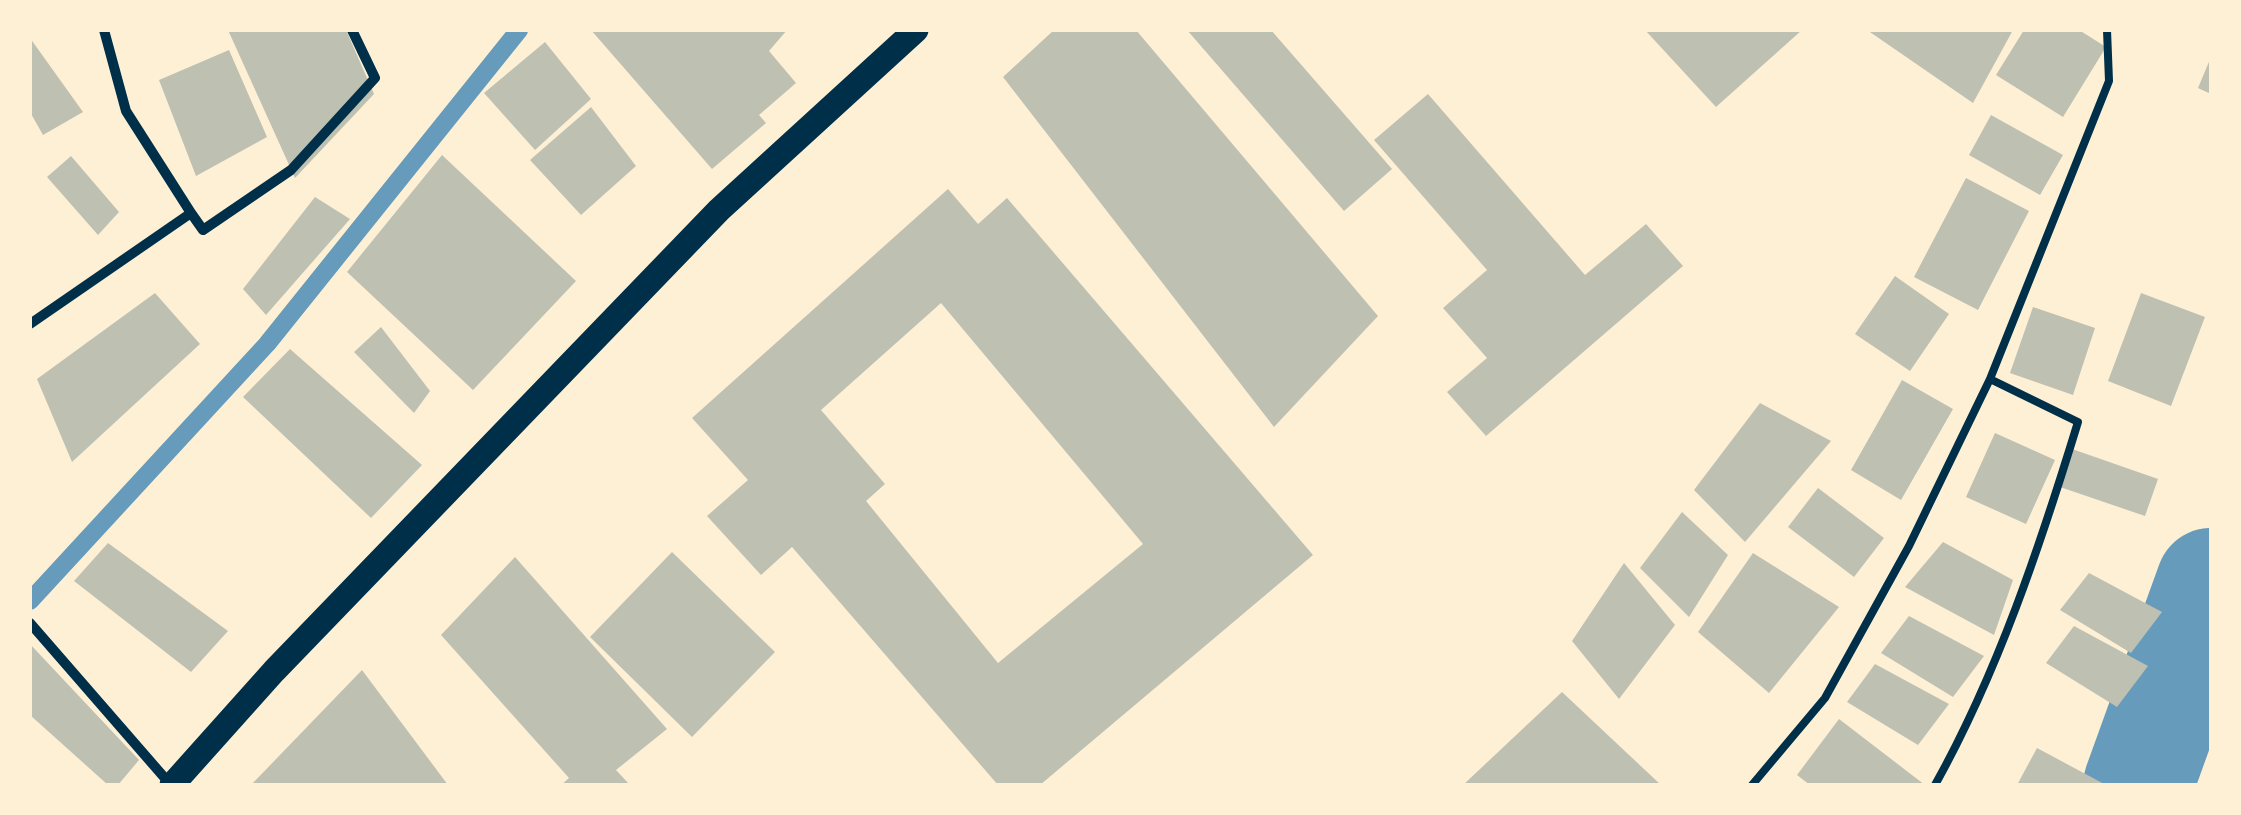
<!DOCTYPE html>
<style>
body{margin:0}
#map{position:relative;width:2241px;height:815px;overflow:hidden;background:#fdf0d5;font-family:Lato,sans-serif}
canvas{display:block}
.frame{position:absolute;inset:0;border:32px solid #fdf0d5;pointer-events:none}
</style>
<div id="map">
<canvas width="2241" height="815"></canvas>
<div class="frame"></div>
</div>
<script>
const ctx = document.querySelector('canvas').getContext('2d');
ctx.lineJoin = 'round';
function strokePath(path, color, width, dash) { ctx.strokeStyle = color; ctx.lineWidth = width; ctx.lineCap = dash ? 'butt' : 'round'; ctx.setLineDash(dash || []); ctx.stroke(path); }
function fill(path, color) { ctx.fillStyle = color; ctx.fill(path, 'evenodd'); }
strokePath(new Path2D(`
 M 30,601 L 267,344 L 519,30`), '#669bbc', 18);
strokePath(new Path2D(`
 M 2138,785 L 2211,583`), '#669bbc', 110);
fill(new Path2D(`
 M 228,30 L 346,30 L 374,94 L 295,178 Z
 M 591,30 L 787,30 L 769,51 L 796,83 L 759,115 L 766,123 L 712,169 Z
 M 1054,30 L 1136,30 L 1378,316 L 1274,427 L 1003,77 Z
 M 1187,30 L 1271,30 L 1392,169 L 1344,211 Z
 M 1645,30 L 1802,30 L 1716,107 Z
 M 1867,30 L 2013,30 L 1973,103 Z
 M 2024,30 L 2079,30 L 2106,47 L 2063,117 L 1996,75 Z
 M 30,38 L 83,112 L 43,135 L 30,112 Z
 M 545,42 L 591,99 L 535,150 L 484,93 Z
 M 229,50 L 267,137 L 196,176 L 159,80 Z
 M 2211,57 L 2211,94 L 2198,88 Z
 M 1428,94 L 1585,275 L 1646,224 L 1683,266 L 1486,436 L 1447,392 L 1487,358 L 1443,308 L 1487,270 L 1374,140 Z
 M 591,107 L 636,166 L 581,215 L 530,160 Z
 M 1991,115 L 2063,155 L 2040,195 L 1969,155 Z
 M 442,155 L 576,281 L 473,390 L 347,272 Z
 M 71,156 L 119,212 L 98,235 L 47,177 Z
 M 1966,178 L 2029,211 L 1978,310 L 1914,277 Z
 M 948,189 L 978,224 L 1007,198 L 1313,555 L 1040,785 L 998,785 L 792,547 L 761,575 L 707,516 L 748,480 L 692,418 ZM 941,303 L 1143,544 L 998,663 L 866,501 L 885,484 L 821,410 Z
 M 315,197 L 350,219 L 266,315 L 243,289 Z
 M 1895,276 L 1949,314 L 1910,371 L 1855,334 Z
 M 155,293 L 200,344 L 72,462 L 37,379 Z
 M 2141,293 L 2205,317 L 2171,406 L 2108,381 Z
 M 2033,307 L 2095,328 L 2073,395 L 2010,373 Z
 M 381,327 L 430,391 L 414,413 L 354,352 Z
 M 290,349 L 422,465 L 371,518 L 243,397 Z
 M 1902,380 L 1953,409 L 1901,500 L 1851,470 Z
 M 1760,403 L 1831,441 L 1745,542 L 1694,490 Z
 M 1995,433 L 2055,460 L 2026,524 L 1966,497 Z
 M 2072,449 L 2158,479 L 2145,516 L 2060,487 Z
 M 1818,488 L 1884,538 L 1854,577 L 1788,527 Z
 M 1682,512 L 1728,555 L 1689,617 L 1640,568 Z
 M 1943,542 L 2013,580 L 1994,635 L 1905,587 Z
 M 108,543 L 228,631 L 191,672 L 74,581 Z
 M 672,552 L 775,652 L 692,737 L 590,637 Z
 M 1753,553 L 1839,607 L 1769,693 L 1698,632 Z
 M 515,557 L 667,729 L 616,770 L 630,785 L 561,785 L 569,778 L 441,635 Z
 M 1624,563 L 1675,625 L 1619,699 L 1572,641 Z
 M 2089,573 L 2162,612 L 2131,653 L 2060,610 Z
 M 1909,616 L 1984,656 L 1953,697 L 1881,653 Z
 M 2074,626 L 2148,666 L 2117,707 L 2046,663 Z
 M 30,644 L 139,760 L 118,785 L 108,785 L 30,715 Z
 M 1875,664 L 1949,704 L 1918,745 L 1847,702 Z
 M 362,670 L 448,785 L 251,785 Z
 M 1562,692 L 1661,785 L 1463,785 Z
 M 1839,719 L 1925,785 L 1810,785 L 1797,775 Z
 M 2037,748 L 2106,785 L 2017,785 Z`), '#bec0b2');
strokePath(new Path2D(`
 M 1752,785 L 1825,698 L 1909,546 L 1990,379 L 2109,81 L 2107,30
 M 1935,785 C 1998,672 2040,546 2078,422 L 1990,379`), '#003049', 8);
strokePath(new Path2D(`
 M 104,30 L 126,111 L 191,213
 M 30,324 L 191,213 L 203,230 L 291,170 L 375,78 L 352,30
 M 30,623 L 170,784`), '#003049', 10);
strokePath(new Path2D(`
 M 172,785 L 274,671 L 719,210 L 916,30`), '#003049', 25);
</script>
